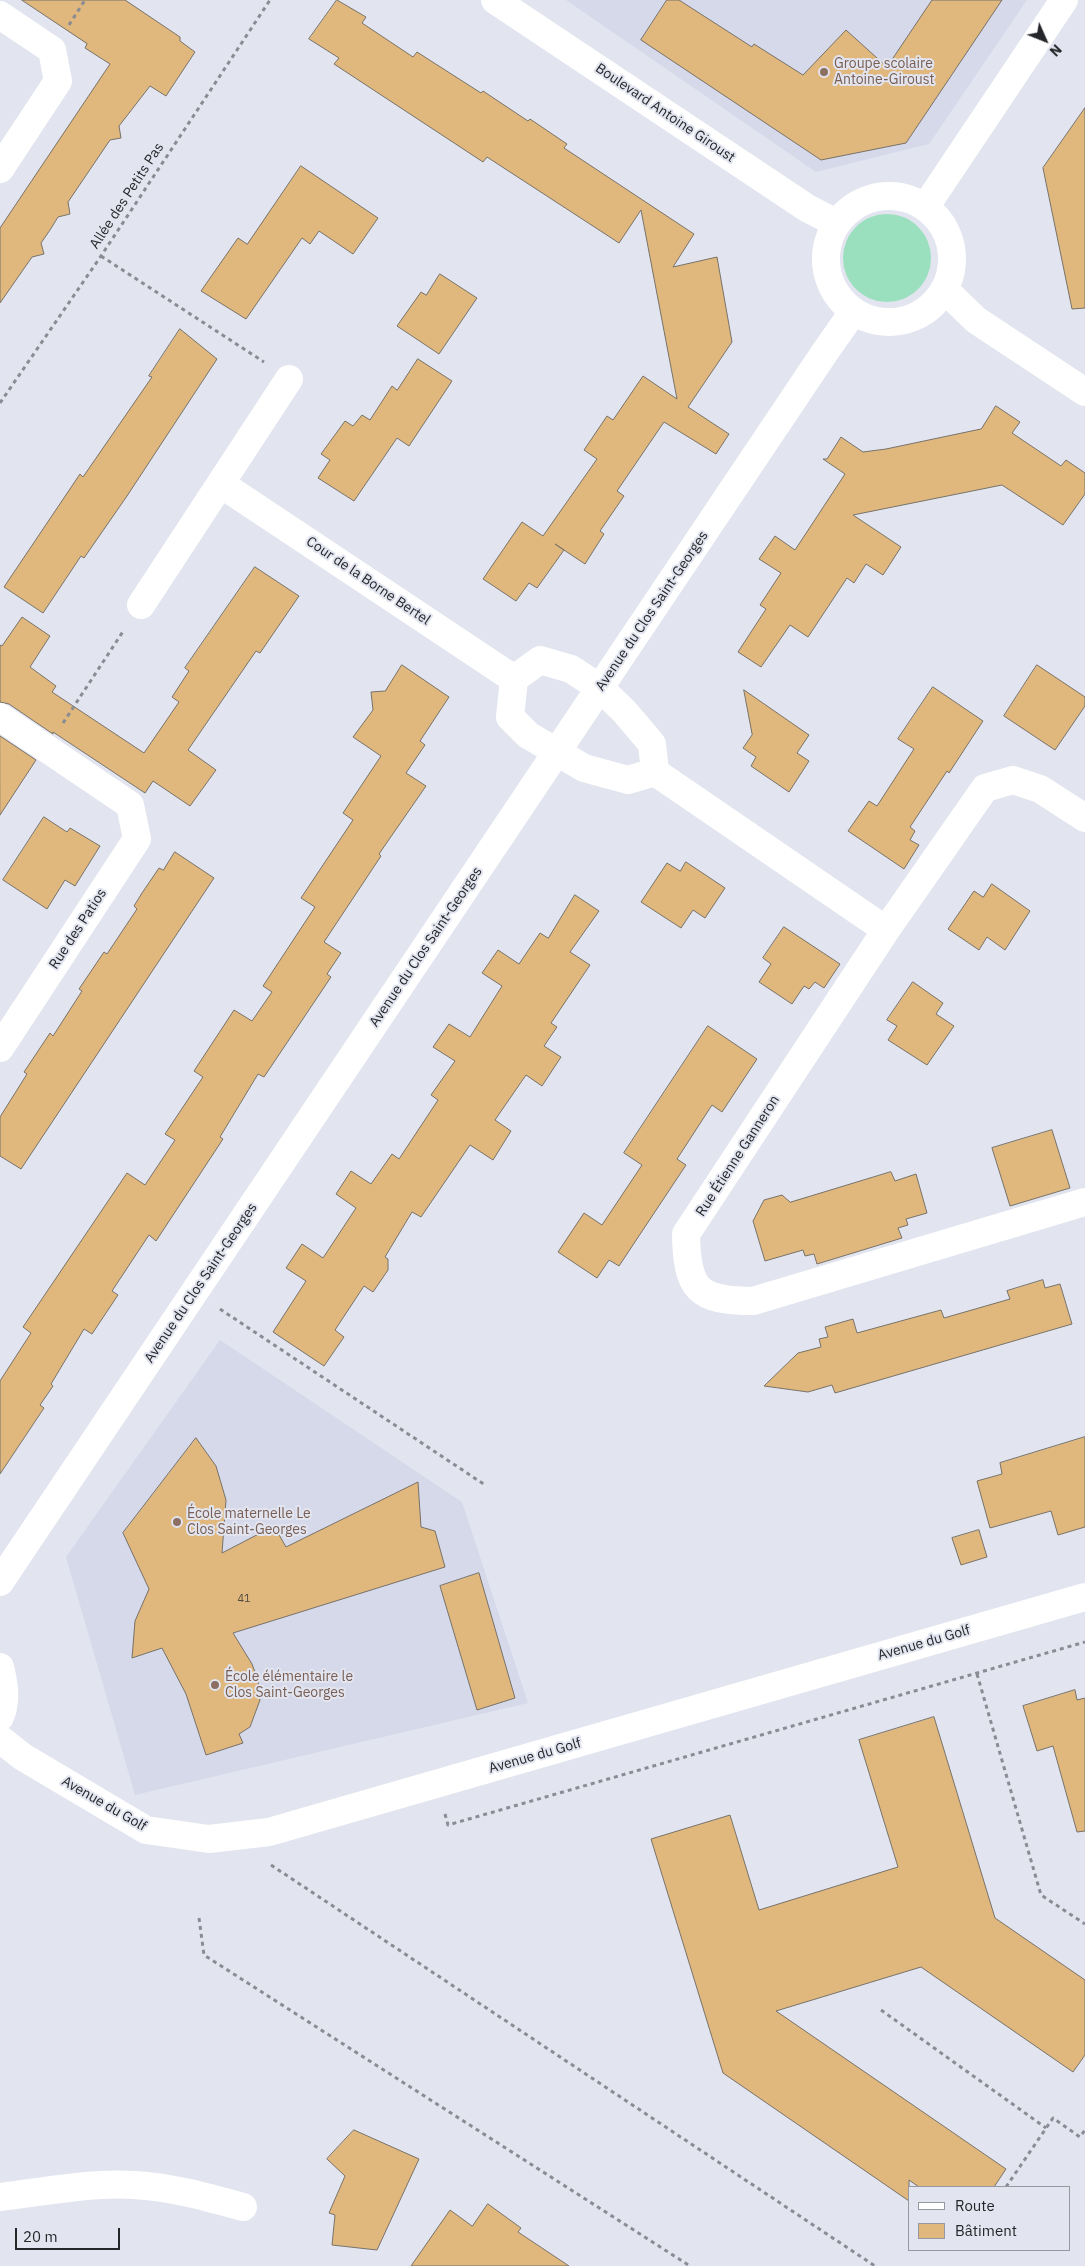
<!DOCTYPE html>
<meta charset="utf-8">
<style>
body{margin:0}
#map{position:relative;width:1085px;height:2266px;overflow:hidden;background:#e2e5ef;font-family:"IBM Plex Sans",sans-serif}
canvas{display:block}
.legend{position:absolute;left:908px;top:2186px;width:162px;height:65px;box-sizing:border-box;background:#e2e5ef;border:1px solid #9699a0;margin:0;padding:6px 9px;list-style:none;font-size:15px;color:#25262a}
.legend li{display:flex;align-items:center;gap:10px;height:25px}
.legend b{width:25px;border:1px solid #9699a0}
.north{position:absolute;left:1020px;top:15px;width:50px;height:50px;-webkit-text-stroke:4px #e2e5ef;paint-order:stroke;rotate:134deg;font-size:14px;font-weight:700;line-height:20px;text-align:center;color:#25262a}
.north::after{content:'';display:block;margin:auto;width:18px;height:22px;background:#25262a;clip-path:polygon(50% 0,100% 100%,50% 72%,0 100%)}
.scale{position:absolute;left:15px;top:2228px;width:105px;height:22px;box-sizing:border-box;border:2px solid #25262a;border-top:0;padding-left:6px;font-size:15px;line-height:18px;white-space:nowrap;color:#25262a;-webkit-text-stroke:4px #e2e5ef;paint-order:stroke}
</style>
<div id="map">
<canvas width="1085" height="2266"></canvas>
<ul class="legend">
<li><b style="height:6px;background:#fff"></b>Route</li>
<li><b style="height:14px;background:#e0b77c"></b>Bâtiment</li>
</ul>
<div class="north">N</div>
<div class="scale">20 m</div>
</div>
<script>
const ctx = document.querySelector('canvas').getContext('2d');
ctx.lineJoin = 'round';
function fill(path, color) { ctx.fillStyle = color; ctx.fill(path, 'evenodd'); }
function strokePath(path, color, width, dash) { ctx.strokeStyle = color; ctx.lineWidth = width; ctx.lineCap = dash ? 'butt' : 'round'; ctx.setLineDash(dash || []); ctx.stroke(path); }
function label(font, color, halo, rows, align = 'center') {
  ctx.font = font + ' "IBM Plex Sans",sans-serif'; ctx.lineWidth = 4; ctx.setLineDash([]); ctx.textBaseline = 'middle'; ctx.strokeStyle = halo; ctx.fillStyle = color; for (const [text, x, y, turn = 0] of rows) {
    ctx.save(); ctx.translate(x, y); ctx.rotate((+turn || 0) * Math.PI / 180); ctx.textAlign = isNaN(turn) ? turn : align; if (halo) ctx.strokeText(text, 0, 0); ctx.fillText(text, 0, 0); ctx.restore();
  }
}
fill(new Path2D(`
 M 566,0 L 1027,0 L 929,144 L 816,172 Z
 M 220,1340 L 462,1502 L 528,1703 L 135,1795 L 66,1557 Z`), '#d5d9ea');
fill(new Path2D(`
 M843 258a44 44 0 1 1 88 0a44 44 0 1 1-88 0Z`), '#9be0be');
const building = new Path2D(`
 M 22,0 L 125,0 L 180,37 L 180,41 L 195,52 L 166,96 L 150,86 L 119,126 L 121,138 L 110,140 L 68,202 L 70,214 L 58,217 L 50,230 L 41,243 L 44,254 L 32,257 L 0,303 L 0,228 L 110,64 L 85,48 L 87,44 Z
 M 337,0 L 366,17 L 362,23 L 413,57 L 417,52 L 481,93 L 483,91 L 528,121 L 530,119 L 567,144 L 564,148 L 694,234 L 673,267 L 717,257 L 732,342 L 688,407 L 729,434 L 716,454 L 664,422 L 617,491 L 624,496 L 600,531 L 604,534 L 585,564 L 555,544 L 564,550 L 537,588 L 529,583 L 516,601 L 483,579 L 522,522 L 543,536 L 597,459 L 584,450 L 607,416 L 613,420 L 643,376 L 677,399 L 641,210 L 619,243 L 487,157 L 483,162 L 334,64 L 339,58 L 309,39 Z
 M 667,0 L 679,0 L 752,47 L 754,44 L 803,75 L 846,30 L 887,67 L 932,0 L 1002,0 L 906,143 L 821,160 L 641,40 Z
 M 1085,108 L 1085,308 L 1072,309 L 1043,168 Z
 M 301,166 L 378,218 L 353,254 L 319,231 L 310,244 L 302,238 L 246,319 L 201,291 L 238,238 L 247,244 Z
 M 440,274 L 477,298 L 439,354 L 397,326 L 421,292 L 426,295 Z
 M 180,329 L 217,359 L 127,496 L 84,558 L 81,556 L 43,613 L 4,587 L 80,474 L 83,477 L 152,377 L 149,376 Z
 M 418,359 L 452,381 L 409,446 L 397,438 L 354,501 L 318,478 L 330,460 L 321,454 L 345,421 L 353,426 L 362,415 L 370,420 L 392,386 L 397,390 Z
 M 996,406 L 1020,422 L 1012,433 L 1061,466 L 1066,460 L 1085,473 L 1085,494 L 1063,525 L 1002,485 L 853,515 L 901,547 L 883,575 L 866,564 L 854,583 L 847,578 L 808,637 L 790,625 L 761,667 L 738,652 L 766,609 L 760,605 L 781,573 L 759,559 L 775,536 L 795,550 L 845,474 L 823,459 L 827,459 L 841,437 L 863,452 L 886,449 L 981,429 Z
 M 255,567 L 299,596 L 260,653 L 256,651 L 188,750 L 216,770 L 190,806 L 153,781 L 145,793 L 53,732 L 53,734 L 9,704 L 0,702 L 0,645 L 2,646 L 22,617 L 50,636 L 30,667 L 56,686 L 52,692 L 144,753 L 179,702 L 172,697 L 189,671 L 185,668 Z
 M 402,665 L 449,697 L 420,741 L 425,745 L 406,773 L 426,786 L 379,854 L 381,856 L 324,942 L 341,953 L 327,974 L 331,977 L 264,1077 L 258,1074 L 220,1137 L 223,1139 L 156,1241 L 149,1235 L 112,1291 L 118,1295 L 92,1334 L 84,1329 L 51,1384 L 53,1386 L 40,1405 L 44,1408 L 0,1474 L 0,1381 L 31,1333 L 23,1327 L 127,1173 L 145,1185 L 175,1140 L 165,1134 L 203,1077 L 194,1071 L 234,1010 L 252,1021 L 272,992 L 263,986 L 315,907 L 301,898 L 353,820 L 343,813 L 381,756 L 353,737 L 373,710 L 371,692 L 385,691 Z
 M 1037,665 L 1085,697 L 1085,706 L 1055,750 L 1004,716 Z
 M 933,687 L 983,721 L 949,773 L 947,771 L 910,827 L 915,831 L 910,840 L 919,845 L 904,869 L 848,831 L 869,801 L 877,806 L 914,749 L 898,739 Z
 M 744,690 L 809,735 L 797,753 L 809,761 L 789,792 L 751,766 L 756,757 L 743,748 L 752,735 Z
 M 0,736 L 36,760 L 0,815 Z
 M 44,817 L 67,832 L 70,828 L 100,846 L 75,886 L 65,880 L 47,909 L 3,880 Z
 M 175,852 L 214,878 L 21,1169 L 0,1156 L 0,1117 L 27,1074 L 24,1072 L 50,1033 L 53,1036 L 82,991 L 79,989 L 104,952 L 107,954 L 137,909 L 134,906 L 142,893 L 159,868 L 163,870 Z
 M 686,862 L 725,888 L 705,918 L 693,910 L 681,928 L 641,902 L 667,863 L 680,871 Z
 M 992,884 L 1030,911 L 1005,950 L 987,937 L 979,950 L 948,929 L 974,891 L 983,897 Z
 M 575,895 L 599,911 L 570,952 L 590,965 L 551,1023 L 557,1027 L 544,1046 L 561,1057 L 542,1086 L 526,1075 L 495,1120 L 511,1131 L 493,1160 L 470,1145 L 421,1217 L 412,1212 L 385,1257 L 388,1259 L 388,1270 L 373,1292 L 364,1286 L 335,1330 L 344,1337 L 324,1366 L 273,1332 L 306,1281 L 286,1268 L 302,1244 L 323,1258 L 356,1208 L 336,1194 L 351,1171 L 371,1184 L 392,1154 L 399,1159 L 438,1100 L 431,1095 L 455,1061 L 433,1047 L 449,1024 L 470,1037 L 502,986 L 482,973 L 498,950 L 519,964 L 540,933 L 548,938 Z
 M 784,927 L 840,964 L 824,988 L 815,982 L 809,989 L 804,986 L 792,1004 L 759,982 L 771,964 L 763,958 Z
 M 913,982 L 943,1003 L 936,1014 L 954,1026 L 927,1065 L 888,1040 L 897,1026 L 887,1020 Z
 M 708,1026 L 757,1059 L 722,1112 L 712,1105 L 677,1159 L 686,1165 L 619,1266 L 609,1260 L 597,1278 L 558,1252 L 584,1213 L 602,1225 L 642,1165 L 624,1153 Z
 M 1052,1130 L 1070,1188 L 1010,1206 L 992,1148 Z
 M 891,1172 L 895,1181 L 916,1174 L 927,1213 L 906,1219 L 908,1225 L 898,1228 L 902,1238 L 817,1264 L 814,1254 L 805,1256 L 803,1250 L 765,1261 L 753,1221 L 764,1200 L 782,1195 L 790,1202 Z
 M 1043,1280 L 1045,1288 L 1060,1284 L 1072,1324 L 835,1393 L 832,1385 L 808,1392 L 764,1386 L 798,1353 L 821,1347 L 819,1339 L 828,1337 L 825,1327 L 853,1319 L 857,1333 L 941,1310 L 944,1318 L 1010,1299 L 1007,1291 Z
 M 1085,1437 L 1085,1527 L 1058,1535 L 1051,1511 L 990,1528 L 977,1481 L 1002,1474 L 1000,1463 Z
 M 196,1438 L 216,1466 L 226,1500 L 222,1553 L 274,1526 L 286,1547 L 418,1482 L 421,1527 L 435,1531 L 445,1567 L 233,1633 L 252,1664 L 258,1680 L 260,1700 L 250,1727 L 239,1734 L 243,1743 L 206,1755 L 186,1694 L 162,1648 L 132,1658 L 135,1621 L 149,1589 L 123,1533 Z
 M 979,1530 L 987,1557 L 961,1565 L 952,1538 Z
 M 479,1573 L 515,1698 L 477,1710 L 440,1586 Z
 M 1075,1690 L 1077,1700 L 1085,1698 L 1085,1831 L 1077,1832 L 1053,1746 L 1037,1751 L 1023,1706 Z
 M 934,1717 L 995,1918 L 1085,1980 L 1085,2055 L 1073,2072 L 921,1967 L 776,2011 L 1006,2169 L 994,2187 L 919,2187 L 909,2180 L 909,2201 L 723,2073 L 651,1839 L 730,1815 L 759,1910 L 898,1867 L 859,1740 Z
 M 354,2130 L 419,2159 L 377,2250 L 332,2245 L 335,2215 L 329,2213 L 345,2176 L 327,2159 Z
 M 488,2204 L 521,2228 L 518,2232 L 569,2266 L 411,2266 L 450,2210 L 472,2226 Z`);
fill(building, '#e0b77c');
strokePath(building, '#77726a', 1);
strokePath(new Path2D(`
 M 69,25 L 85,0
 M 101,256 L 264,362
 M 0,403 L 101,256 L 270,0
 M 63,723 L 124,630
 M 220,1309 L 485,1485
 M 977,1674 L 1041,1895 L 1085,1924
 M 445,1814 L 448,1825 L 1085,1642
 M 271,1865 L 875,2266
 M 199,1918 L 204,1955 L 690,2266
 M 881,2010 L 1046,2128
 M 1006,2187 L 1053,2118 L 1080,2137 L 1085,2130`), '#8a8c93', 3, [4, 4]);
strokePath(new Path2D(`
 M 495,0 L 807,208 L 836,223
 M 0,15 L 52,50 L 58,81 L 0,169
 M826 259a63 63 0 1 1 126 0a63 63 0 1 1-126 0Z
 M 926,206 L 1064,0
 M 945,290 L 976,320 L 1085,392
 M 221,484 L 514,679
 M 141,605 L 289,379
 M 540,660 L 571,669 L 600,688 L 624,711 L 652,744 L 655,772 L 628,780 L 584,768 L 528,735 L 510,717 L 514,679 Z
 M 0,717 L 130,805 L 137,839 L 0,1048
 M 655,772 L 886,930
 M 1085,818 L 1040,789 L 1013,780 L 985,788 L 886,930 L 686,1234 C 687,1289 697,1301 753,1301 L 1085,1202
 M 0,1582 L 825,352 L 853,312
 M 0,1667 C 4,1683 7,1701 0,1717
 M 0,1739 L 23,1757 L 146,1830 L 209,1839 L 269,1832 L 1085,1597
 M 0,2197 C 42,2192 92,2182 134,2185 C 171,2187 207,2197 243,2207`), '#fff', 28);
for (const [x, y, r, color] of [
 [824,72,5,"#8d6e63"],
 [177,1522,5,"#8d6e63"],
 [215,1685,5,"#8d6e63"]
]) { const dot = new Path2D(); dot.arc(x, y, r, 0, 2 * Math.PI); ctx.fillStyle = color; ctx.fill(dot); strokePath(dot, '#e2e5ef', 2); }
label('11px', '#544a3e', null, [
 ["41",244,1599]
]);
label('14px', '#785e54', '#e2e5ef', [
 ["Groupe scolaire",834,64],
 ["Antoine-Giroust",834,80],
 ["École maternelle Le",187,1514],
 ["Clos Saint-Georges",187,1530],
 ["École élémentaire le",225,1677],
 ["Clos Saint-Georges",225,1693]
], 'left');
label('14px', '#25262a', '#e2e5ef', [
 ["Boulevard Antoine Giroust",665,113,34],
 ["Allée des Petits Pas",127,196,-57],
 ["Cour de la Borne Bertel",368,581,34],
 ["Avenue du Clos Saint-Georges",652,611,-56],
 ["Rue des Patios",78,929,-57],
 ["Avenue du Clos Saint-Georges",426,947,-56],
 ["Rue Étienne Ganneron",738,1156,-57],
 ["Avenue du Clos Saint-Georges",201,1283,-56],
 ["Avenue du Golf",924,1643,-16],
 ["Avenue du Golf",535,1756,-16],
 ["Avenue du Golf",104,1804,30]
]);
</script>
